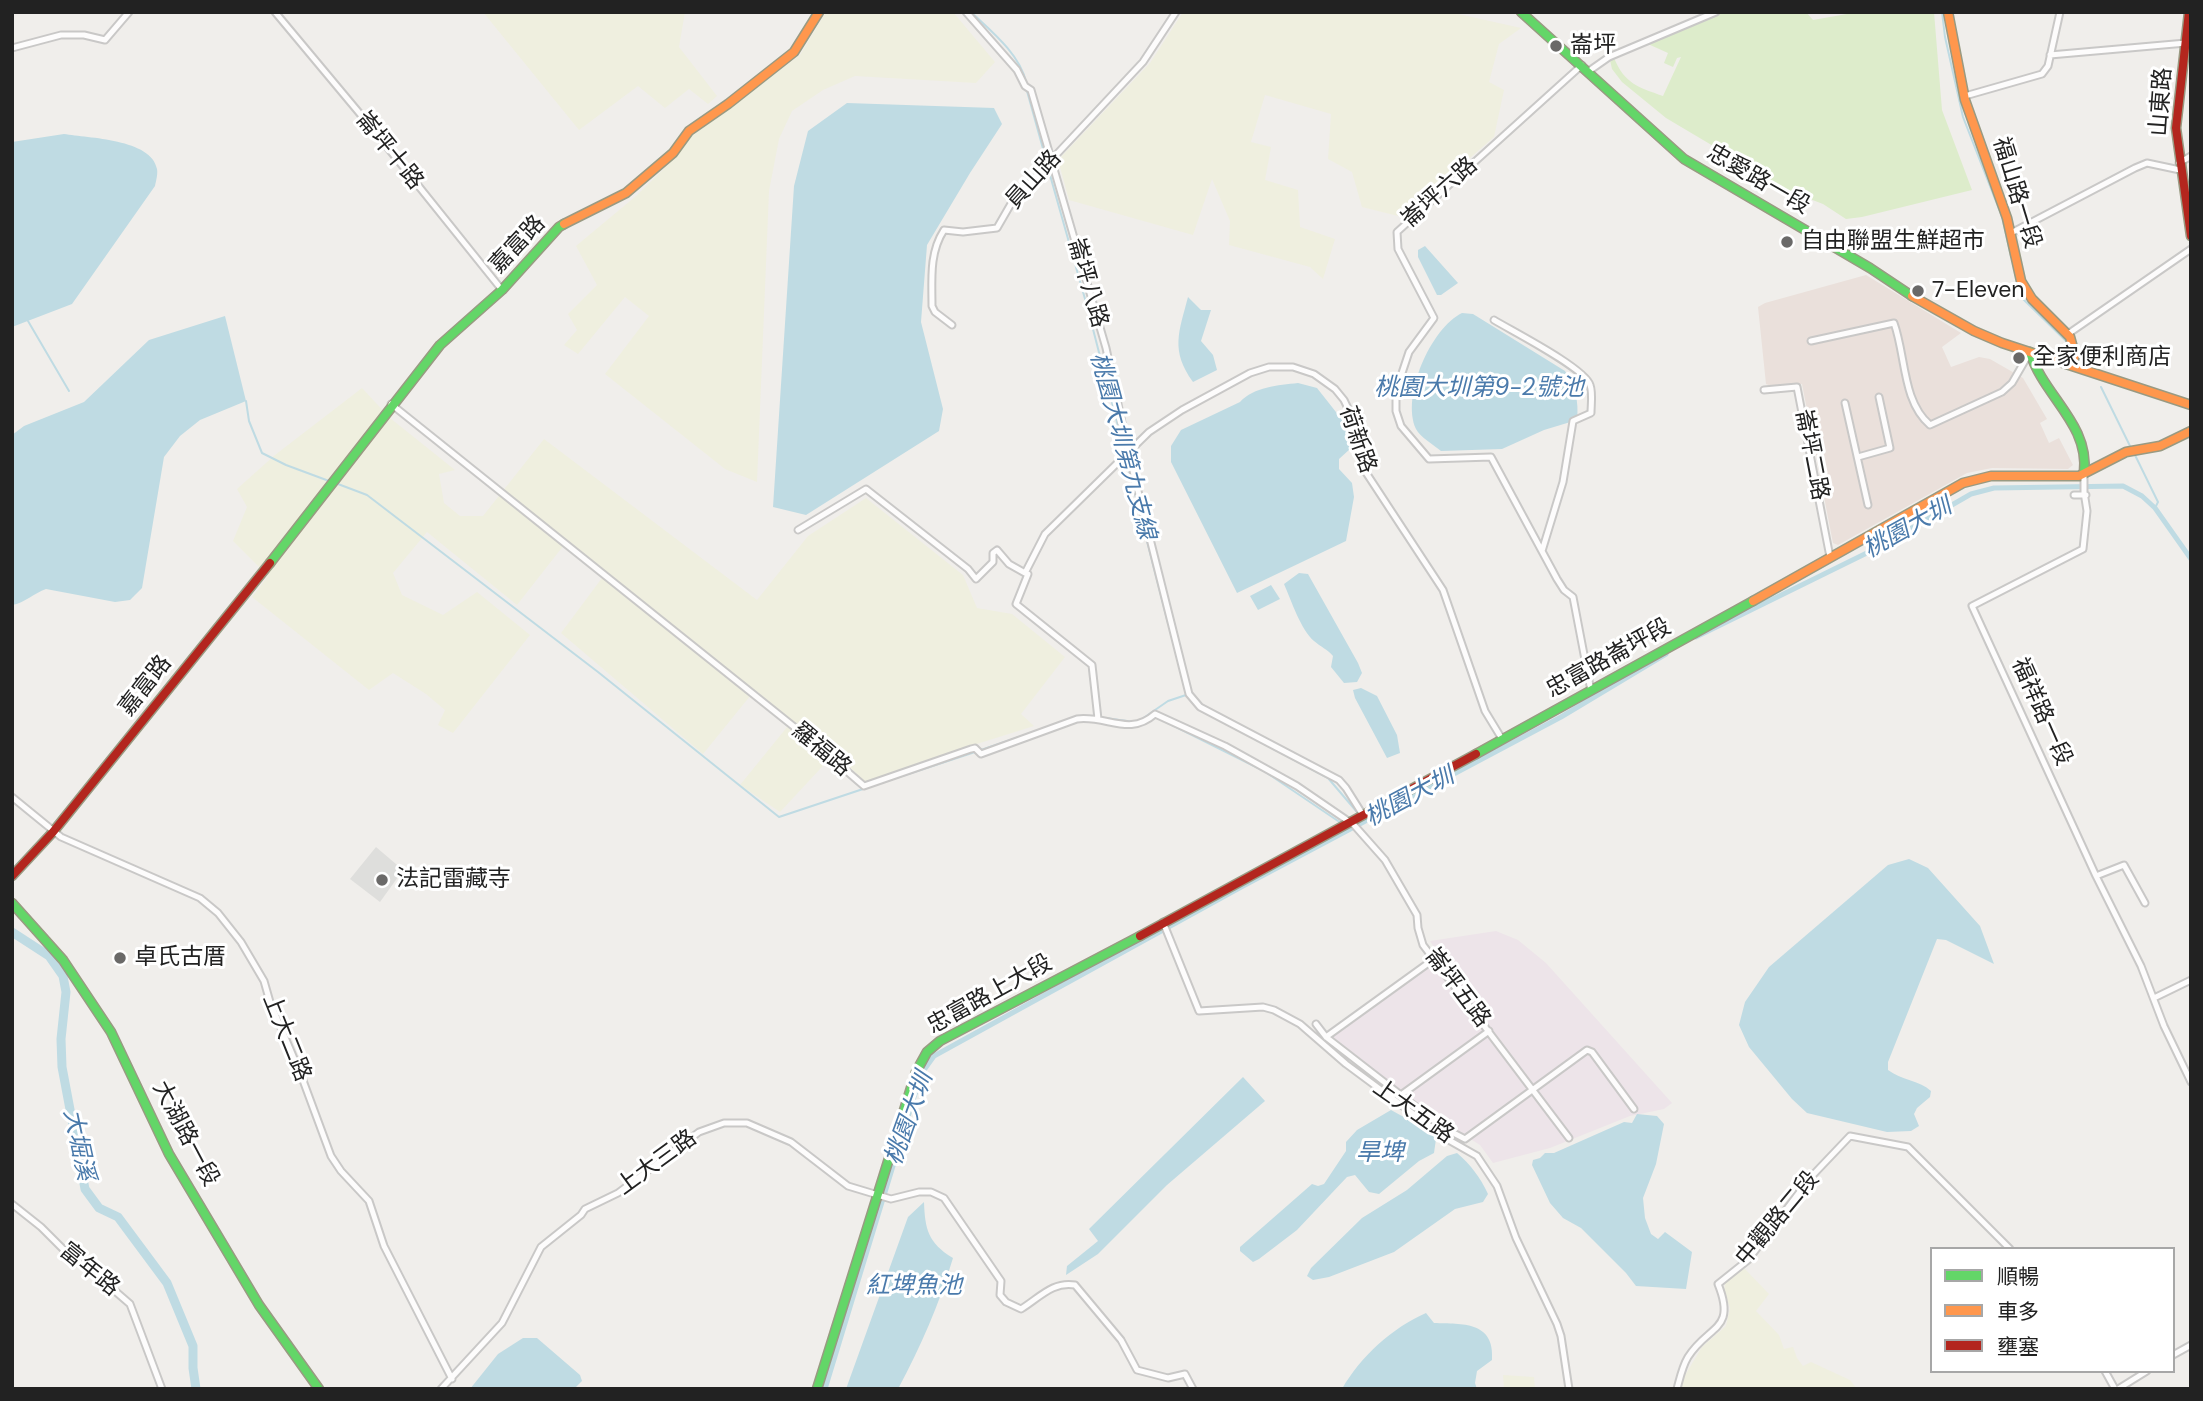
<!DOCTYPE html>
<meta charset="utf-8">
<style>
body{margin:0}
#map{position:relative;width:2203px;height:1401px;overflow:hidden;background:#f0eeeb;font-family:"DM Sans","Noto Sans TC",sans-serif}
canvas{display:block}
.frame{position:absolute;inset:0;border:14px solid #222;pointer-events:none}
.legend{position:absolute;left:1930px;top:1247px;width:245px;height:126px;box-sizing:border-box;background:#fff;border:2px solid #a7a7a7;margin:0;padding:9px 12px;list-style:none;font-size:21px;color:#222}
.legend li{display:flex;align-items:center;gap:14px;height:35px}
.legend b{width:35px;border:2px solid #a7a7a7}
</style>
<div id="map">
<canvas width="2203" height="1401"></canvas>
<div class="frame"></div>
<ul class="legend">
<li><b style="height:9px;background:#63d668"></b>順暢</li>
<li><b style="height:9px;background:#ff974d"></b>車多</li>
<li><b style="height:9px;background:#b3261e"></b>壅塞</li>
</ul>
</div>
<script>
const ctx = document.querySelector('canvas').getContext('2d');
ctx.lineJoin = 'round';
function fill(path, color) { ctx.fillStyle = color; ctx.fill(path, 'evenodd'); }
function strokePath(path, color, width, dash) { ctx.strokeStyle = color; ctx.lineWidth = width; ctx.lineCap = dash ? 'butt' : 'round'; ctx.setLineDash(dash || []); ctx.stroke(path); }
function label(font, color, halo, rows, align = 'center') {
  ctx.font = font + ' "DM Sans","Noto Sans TC",sans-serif'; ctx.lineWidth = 6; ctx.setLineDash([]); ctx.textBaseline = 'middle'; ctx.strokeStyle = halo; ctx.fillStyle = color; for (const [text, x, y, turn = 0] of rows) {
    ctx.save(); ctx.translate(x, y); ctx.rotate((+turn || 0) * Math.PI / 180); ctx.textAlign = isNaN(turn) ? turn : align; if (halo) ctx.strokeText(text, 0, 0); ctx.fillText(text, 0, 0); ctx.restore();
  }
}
fill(new Path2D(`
 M 1496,931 L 1518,940 L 1546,963 L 1672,1103 L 1664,1109 L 1630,1116 L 1550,1148 L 1493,1163 L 1480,1145 L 1424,1110 L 1333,1037 L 1441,958 L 1430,941 Z`), '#ede4e9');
fill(new Path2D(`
 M 376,847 L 403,870 L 380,902 L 350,879 Z`), '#dededc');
fill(new Path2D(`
 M 1866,275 L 1961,333 L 1942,347 L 1951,367 L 1979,357 L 1990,359 L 2023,378 L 2047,419 L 2040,423 L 2049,443 L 2059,438 L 2073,465 L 2068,469 L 1992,468 L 1967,473 L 1838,545 L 1833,543 L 1802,384 L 1774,387 L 1766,384 L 1758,307 L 1765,303 Z`), '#eae0db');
fill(new Path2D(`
 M 483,12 L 685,12 L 679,47 L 717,96 L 708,104 L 689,89 L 665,108 L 638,86 L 579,130 Z
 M 826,12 L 953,12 L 995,62 L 976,83 L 855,76 L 823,90 L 792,111 L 779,139 L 769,191 L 757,482 L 725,469 L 605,374 L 649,316 L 625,297 L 578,354 L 564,345 L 577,330 L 568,314 L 597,285 L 576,246 L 636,196 L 673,160 L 688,139 L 800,55 Z
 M 1183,12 L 1449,12 L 1521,28 L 1499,44 L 1489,82 L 1504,90 L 1494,137 L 1402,217 L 1362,207 L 1352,172 L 1328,159 L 1331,114 L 1265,95 L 1251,142 L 1271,147 L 1265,180 L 1298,190 L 1300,227 L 1335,239 L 1323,279 L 1310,267 L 1229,245 L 1230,221 L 1212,179 L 1193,235 L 1069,200 L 1058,160 L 1150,63 Z
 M 362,388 L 390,418 L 455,470 L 439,474 L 444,503 L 460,516 L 483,516 L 544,439 L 757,600 L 808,536 L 866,498 L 963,575 L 977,608 L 1012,614 L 1065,657 L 1021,714 L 1034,726 L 964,748 L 867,784 L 835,753 L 780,812 L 740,785 L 792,721 L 755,690 L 703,754 L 561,633 L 602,578 L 564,545 L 517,605 L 427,532 L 393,573 L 402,595 L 443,615 L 477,592 L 530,635 L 453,733 L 438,725 L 445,710 L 426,694 L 393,673 L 369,690 L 252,597 L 268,576 L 233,541 L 247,507 L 237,489 L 275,455 Z
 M 1744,1268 L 1769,1294 L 1756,1311 L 1779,1335 L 1784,1349 L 1793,1347 L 1797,1358 L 1803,1366 L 1811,1362 L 1850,1380 L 1857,1389 L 1681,1389 L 1684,1377 L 1702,1347 L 1726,1326 L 1730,1308 L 1724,1292 L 1725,1283 Z
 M 1503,1375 L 1534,1377 L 1535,1389 L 1504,1389 Z`), '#efefdf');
fill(new Path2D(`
 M 1725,12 L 1806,12 L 1813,20 L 1858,12 L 1934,12 L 1942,110 L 1972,190 L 1862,217 L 1846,219 L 1823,204 L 1789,191 L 1666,118 L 1622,82 L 1612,69 L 1610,60 L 1614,58 C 1625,84 1638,87 1663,96 L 1681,57 L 1677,58 L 1673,67 L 1664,63 L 1668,53 L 1648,44 Z`), '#ddeccb');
fill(new Path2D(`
 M 847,103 L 994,108 L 1002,124 L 970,173 L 927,245 L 921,322 L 943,409 L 939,431 L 806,515 L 773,507 L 794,186 L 808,131 Z
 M 64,134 C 88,138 152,139 157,169 C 158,174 156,181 155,186 L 72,304 L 12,327 L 12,142 Z
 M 1425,246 L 1458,283 L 1441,295 L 1437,295 L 1418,257 L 1418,250 Z
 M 1188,297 L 1201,310 L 1211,310 L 1201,341 L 1213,355 L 1217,370 L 1193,382 C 1170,350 1179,332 1188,297 Z
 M 1462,313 L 1473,314 L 1565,371 C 1575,387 1579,400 1577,420 L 1544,430 L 1502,449 L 1441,451 C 1434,445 1420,437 1416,429 C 1401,396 1431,328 1462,313 Z
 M 225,316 L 246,401 L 200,420 L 180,436 L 164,457 L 142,588 L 130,600 L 115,602 L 46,589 C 34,593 25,603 12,605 L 12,435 L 24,426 L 84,402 L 149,340 Z
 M 1298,383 L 1317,388 L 1347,426 L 1351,438 L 1350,449 L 1339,459 L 1339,469 L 1352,483 L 1354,497 L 1346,541 L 1237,593 L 1171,462 L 1171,446 L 1181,430 L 1240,402 C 1254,387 1278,385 1298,383 Z
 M 1299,573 L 1308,574 L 1358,663 L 1362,673 L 1357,682 L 1344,683 L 1331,667 L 1333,656 C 1327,649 1321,647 1314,641 C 1301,630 1291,600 1284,584 Z
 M 1271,585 L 1280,599 L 1258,610 L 1250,596 Z
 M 1361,688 L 1377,696 L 1397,735 L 1400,753 L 1387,758 L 1355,698 L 1353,690 Z
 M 1909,859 L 1928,868 L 1980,926 L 1994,964 L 1946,940 L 1937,939 L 1888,1062 L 1888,1070 C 1901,1080 1919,1080 1931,1091 L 1930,1097 L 1917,1108 L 1914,1114 L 1919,1126 L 1911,1131 L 1887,1132 L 1807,1113 L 1792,1099 L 1749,1047 L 1739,1025 L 1745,1002 L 1769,967 L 1888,865 Z
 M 1243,1077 L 1265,1101 L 1167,1185 L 1098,1254 L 1066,1275 L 1067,1266 L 1098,1241 L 1089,1229 Z
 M 1391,1110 L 1411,1121 L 1417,1119 L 1436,1139 L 1434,1153 L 1419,1161 L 1379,1194 L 1369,1192 L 1355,1175 L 1347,1177 L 1297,1230 L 1259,1259 L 1253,1262 L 1240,1251 L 1240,1247 L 1312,1184 L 1318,1186 L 1324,1184 L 1346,1151 L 1346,1142 L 1357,1130 Z
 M 1637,1114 L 1657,1116 L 1664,1124 L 1656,1164 L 1643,1198 L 1645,1218 L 1651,1234 L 1658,1239 L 1665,1232 L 1692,1252 L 1686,1289 L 1636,1286 L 1626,1273 L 1581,1228 L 1563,1218 L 1550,1203 L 1532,1165 L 1533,1160 L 1540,1158 L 1545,1153 L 1554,1153 L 1624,1122 L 1632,1123 Z
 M 1457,1153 C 1471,1165 1480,1177 1488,1194 L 1483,1202 L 1455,1209 L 1394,1252 L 1329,1277 L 1313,1280 L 1307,1276 L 1311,1268 L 1362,1218 L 1407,1190 L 1447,1156 Z
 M 924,1202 C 925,1229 928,1243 953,1258 C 939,1305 921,1346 898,1389 L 846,1389 L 908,1217 Z
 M 1426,1313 L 1434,1323 C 1462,1324 1495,1321 1492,1360 L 1477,1371 L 1475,1383 L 1477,1389 L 1342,1389 C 1361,1356 1392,1328 1426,1313 Z
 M 523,1338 L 537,1338 L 580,1375 L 582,1381 L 574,1389 L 470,1389 L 498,1354 Z`), '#bfdbe3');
strokePath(new Path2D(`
 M 971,12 C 990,30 1020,54 1026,82
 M 1942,12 L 1945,37 L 1963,117 L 2002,217 L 2011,257
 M 1027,91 L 1047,163
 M 1048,168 L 1087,306 L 1125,453
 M 2016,276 L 2022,298 L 2069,344
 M 28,321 L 69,391
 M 2101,387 L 2131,448
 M 246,401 L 249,421 L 262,453 L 286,465 L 329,481
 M 2134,453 L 2158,502 L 2155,508
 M 1126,459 L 1168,623
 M 338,484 L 367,495 L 598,672 L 779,817 L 866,788
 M 1199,709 L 1328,778 L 1357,812
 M 1105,718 L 1134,722
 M 1142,719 L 1168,701 L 1186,695
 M 1166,722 L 1264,771 L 1341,823
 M 981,750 L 1025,735
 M 884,782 L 975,752`), '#bfdbe3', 2);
strokePath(new Path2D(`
 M 1696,637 L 1879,547 L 1971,494 L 1994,488 L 2123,486 L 2142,496 L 2155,508 L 2191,559
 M 825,1389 L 914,1097 L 924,1070 L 934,1056 L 1243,886 L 1561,717 L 1666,654`), '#bfdbe3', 5);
strokePath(new Path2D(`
 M 12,932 L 49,956 L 63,976 L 66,992 L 61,1039 L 62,1067 L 85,1189 L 99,1208 L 118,1217 L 167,1283 L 193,1346 L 193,1368 L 196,1389`), '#bfdbe3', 9);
const street = new Path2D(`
 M 275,12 L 376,133 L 502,290
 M 966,12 L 1017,70 L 1025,86 L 1031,90 L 1106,348 L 1128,451 L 1189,694 L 1200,707 L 1339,780 L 1346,788 L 1363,815
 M 12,48 L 61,35 L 84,35 L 105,40 L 129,12
 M 2050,55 L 2186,43
 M 1582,65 L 1397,232 L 1398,249 L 1434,318 L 1409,352 L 1396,391 L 1396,411 L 1401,426 L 1429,459 L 1491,457 L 1557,579 L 1564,590 L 1573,597 L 1591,691
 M 1589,71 L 1609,57 L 1716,12
 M 1965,96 L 2042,74 L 2048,66 L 2060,12
 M 2179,163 L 2191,156
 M 2011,233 L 2135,168 L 2147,163 L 2180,170
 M 1494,320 C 1512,331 1585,368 1590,385 C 1593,393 1591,404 1591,413 L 1573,421 L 1563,482 L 1542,551
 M 952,325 L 935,312 L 932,306 C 932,280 929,253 944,230 L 963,232 L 997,228 L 1012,202 L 1143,62 L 1176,12
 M 2068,334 L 2191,249
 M 1811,341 L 1894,323 C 1906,356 1902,401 1930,425 L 2002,392 L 2012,383 L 2030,352
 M 1764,390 L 1797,387 L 1830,557
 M 1845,403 L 1868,505
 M 391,404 L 813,742 L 864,786 L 971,749 L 975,748 L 981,754 L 1077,719 C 1107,715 1129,737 1155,714 L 1225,746 L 1297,786 L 1354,825 L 1385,860 L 1417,915 L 1418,928 L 1423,945 L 1569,1138
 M 1858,457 L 1890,448 L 1879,397
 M 2084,473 L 2084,492 L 2087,511 L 2083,549 L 1972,606 L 2096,876 L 2141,966 L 2164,1026 L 2191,1082
 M 2074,495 L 2086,495
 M 798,530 L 866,489 L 968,569 L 976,579 L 993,562 L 993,553 L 997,550 L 1009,564 L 1025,573
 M 1098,719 L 1092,665 L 1016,604 L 1028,574 L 1025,573 L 1045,534 L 1149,432 L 1182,410 L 1250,373 L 1269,367 L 1293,367 L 1314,374 L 1335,389 L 1344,400 L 1357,427 L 1361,462 L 1365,471 L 1443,590 L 1485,711 L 1502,739
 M 12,797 L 61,837 L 200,898 L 218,913 L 241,942 L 264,981 L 270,1002 L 301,1075 L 331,1156 L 341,1171 L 369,1201 L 384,1246 L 452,1379
 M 2096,876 L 2124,865 L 2145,903
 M 1163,922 L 1199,1011 L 1263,1007 L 1274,1010 L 1300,1024 L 1346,1064 L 1447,1139 L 1477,1156 L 1497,1186 L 1516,1238 L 1557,1324 L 1561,1336 L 1569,1389
 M 2154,998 L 2191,980
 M 1316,1024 L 1326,1037 L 1442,1127 L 1465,1139 L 1587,1050 L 1592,1052 L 1634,1109
 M 1326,1037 L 1434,959
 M 1401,1095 L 1489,1031
 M 12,1204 L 41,1227 L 73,1259 L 100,1278 L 130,1304 L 162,1389
 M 2173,1355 L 2191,1345
 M 2105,1371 L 2115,1389
 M 441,1389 L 502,1323 L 541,1247 L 581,1215 L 585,1209 L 618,1193 L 699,1132 L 724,1123 L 747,1123 L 791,1142 L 848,1186 L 891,1199 L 919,1192 L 931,1192 L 944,1198 L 1001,1281 L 1000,1295 L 1006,1302 L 1021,1309 C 1039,1298 1053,1281 1075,1285 L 1121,1340 L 1137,1370 L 1168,1378 L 1185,1374 L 1193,1389
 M 1677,1389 C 1680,1378 1682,1367 1688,1357 C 1708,1325 1737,1331 1718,1284 L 1748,1260 L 1811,1177 L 1850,1136 L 1908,1147 L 2010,1249
 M 2118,1389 L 2147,1371`);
const fast = new Path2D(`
 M 1521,12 L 1684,159 L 1870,268 L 1912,296
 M 2030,352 C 2043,396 2090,424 2084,473
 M 270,563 L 440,345 L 502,290 L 559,227 L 564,224
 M 1476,754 L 1753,601
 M 12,903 L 63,960 L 111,1032 L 169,1154 L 259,1305 L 319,1389
 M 817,1389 L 916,1072 L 927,1052 L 940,1041 L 1140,936`);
const slow = new Path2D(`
 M 1948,12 L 1965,100 L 2007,218 L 2021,281 L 2032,299 L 2070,337 L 2075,355 L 2072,366
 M 564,224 L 626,193 L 673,153 L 689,131 L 728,104 L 794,52 L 819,12
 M 1912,296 L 1974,331 L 2002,343 L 2191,405
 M 1753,601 L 1963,483 L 1991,476 L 2079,476 L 2126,452 L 2160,446 L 2191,431`);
const jam = new Path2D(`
 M 2189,12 L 2176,128 L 2191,236
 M 12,876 L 53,832 L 270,563
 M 1140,936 L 1476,754`);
strokePath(street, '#c9c8c7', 9);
strokePath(fast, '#999a82', 11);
strokePath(slow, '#999a82', 11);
strokePath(jam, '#999a82', 11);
strokePath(street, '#fdfcfc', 5);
strokePath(fast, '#63d668', 8);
strokePath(slow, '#ff974d', 8);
strokePath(jam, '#b3261e', 8);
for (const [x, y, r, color] of [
 [1556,46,7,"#6a6968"],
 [1787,242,7,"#6a6968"],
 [1918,291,7,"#6a6968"],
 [2019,358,7,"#6a6968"],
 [382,880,7,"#6a6968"],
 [120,958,7,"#6a6968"]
]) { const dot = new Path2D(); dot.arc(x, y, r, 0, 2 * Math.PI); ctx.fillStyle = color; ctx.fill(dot); strokePath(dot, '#fff', 2.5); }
label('23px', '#222', '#fff', [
 ["崙坪",1570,46],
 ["自由聯盟生鮮超市",1801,242],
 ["7-Eleven",1932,291],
 ["全家便利商店",2033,358],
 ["法記雷藏寺",396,880],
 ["卓氏古厝",134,958]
], 'left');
label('23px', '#222', '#fff', [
 ["山東路",2162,102,-86],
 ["崙坪十路",389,151,51],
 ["員山路",1034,180,-48],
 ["忠愛路一段",1758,180,30],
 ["崙坪六路",1440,193,-42],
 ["福山路一段",2016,193,73],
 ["嘉富路",518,245,-47],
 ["崙坪八路",1087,283,74],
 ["荷新路",1357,440,71],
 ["崙坪二路",1811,455,79],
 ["忠富路崙坪段",1609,659,-29],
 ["嘉富路",146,686,-52],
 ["福祥路一段",2041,712,66],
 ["羅福路",821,750,40],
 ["崙坪五路",1457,988,53],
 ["忠富路上大段",990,995,-29],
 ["上大二路",286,1038,68],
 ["上大五路",1413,1112,35],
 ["大湖路一段",185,1134,62],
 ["上大三路",657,1163,-36],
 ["中觀路二段",1778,1219,-50],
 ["富年路",89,1270,39]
]);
label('italic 24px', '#4a7aab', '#fff', [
 ["桃園大圳第9-2號池",1479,389],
 ["桃園大圳第九支線",1122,446,75],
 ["桃園大圳",1908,529,-29],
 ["桃園大圳",1410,798,-28],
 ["桃園大圳",910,1119,-70],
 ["大堀溪",78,1145,78],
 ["旱埤",1380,1154],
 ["紅埤魚池",914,1287]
]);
</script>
